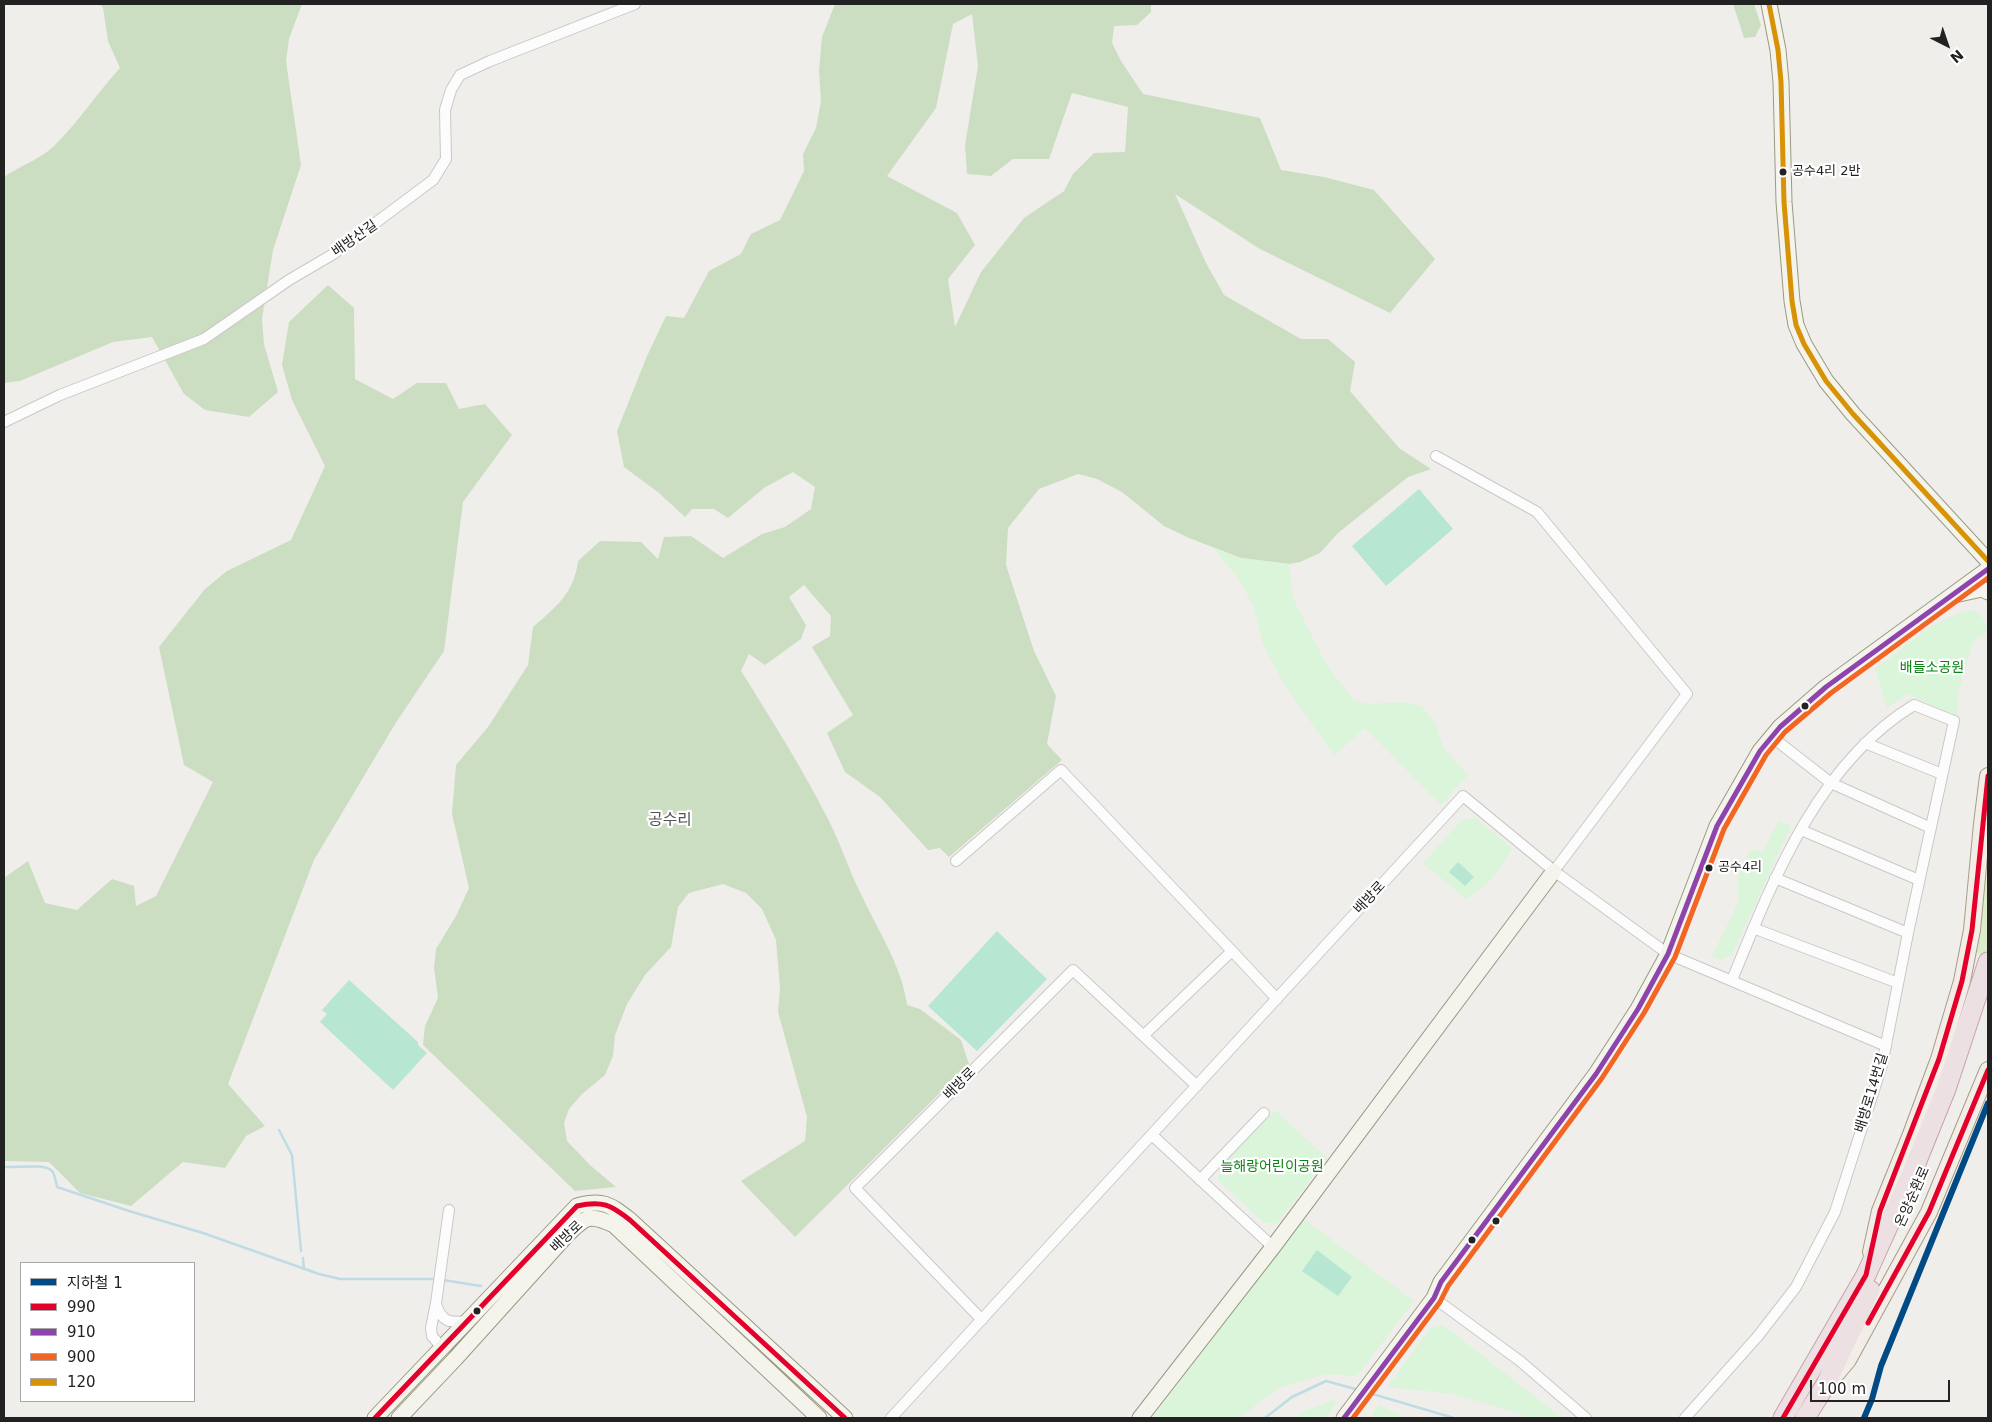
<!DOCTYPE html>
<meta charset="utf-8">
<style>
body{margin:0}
#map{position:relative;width:1992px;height:1422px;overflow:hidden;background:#f0eeeb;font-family:"DejaVu Sans","Noto Sans KR",sans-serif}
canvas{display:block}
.frame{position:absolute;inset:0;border:5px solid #222;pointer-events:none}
.legend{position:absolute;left:20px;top:1262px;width:175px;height:140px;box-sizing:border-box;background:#fff;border:1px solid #a7a7a7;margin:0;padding:6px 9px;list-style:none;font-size:15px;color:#222}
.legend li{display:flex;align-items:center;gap:10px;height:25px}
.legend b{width:25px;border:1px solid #a7a7a7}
.north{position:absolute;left:1922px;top:20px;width:50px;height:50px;-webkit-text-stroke:4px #fff;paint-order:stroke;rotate:139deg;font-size:14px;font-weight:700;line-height:20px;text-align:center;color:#222}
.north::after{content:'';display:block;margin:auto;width:18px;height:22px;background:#222;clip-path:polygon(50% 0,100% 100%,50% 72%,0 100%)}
.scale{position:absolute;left:1810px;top:1380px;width:140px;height:22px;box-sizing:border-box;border:2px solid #222;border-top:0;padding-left:6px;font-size:15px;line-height:18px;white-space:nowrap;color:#222;-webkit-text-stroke:4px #fff;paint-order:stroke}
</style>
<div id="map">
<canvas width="1992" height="1422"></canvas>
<div class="frame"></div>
<ul class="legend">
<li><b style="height:6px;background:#004a85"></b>지하철 1</li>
<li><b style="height:6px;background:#e4002b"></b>990</li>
<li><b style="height:6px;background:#8e44ad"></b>910</li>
<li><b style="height:6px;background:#f26522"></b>900</li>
<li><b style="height:6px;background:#d79205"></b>120</li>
</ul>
<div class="north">N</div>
<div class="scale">100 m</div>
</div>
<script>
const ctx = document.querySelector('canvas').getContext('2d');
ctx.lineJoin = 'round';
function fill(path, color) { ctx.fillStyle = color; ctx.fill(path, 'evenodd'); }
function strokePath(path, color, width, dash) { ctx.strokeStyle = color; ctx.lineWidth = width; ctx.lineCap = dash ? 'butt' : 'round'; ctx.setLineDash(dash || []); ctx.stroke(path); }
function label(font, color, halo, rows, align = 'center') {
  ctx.font = font + ' "DejaVu Sans","Noto Sans KR",sans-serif'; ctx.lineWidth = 4.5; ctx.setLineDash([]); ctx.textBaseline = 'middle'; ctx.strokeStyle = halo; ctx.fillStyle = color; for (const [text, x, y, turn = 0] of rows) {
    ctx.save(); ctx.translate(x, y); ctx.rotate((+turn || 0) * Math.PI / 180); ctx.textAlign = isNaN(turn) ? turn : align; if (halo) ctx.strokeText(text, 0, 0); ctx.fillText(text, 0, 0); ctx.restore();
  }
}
fill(new Path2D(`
 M 1988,861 L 1988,956 L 1975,953 Z`), '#ddeccb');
fill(new Path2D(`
 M 100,4 L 302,4 L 289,39 L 286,61 L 301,165 L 273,250 L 262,319 L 264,344 L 278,392 L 249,417 L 205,410 L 184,394 L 152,337 L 113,342 L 20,381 L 4,383 L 4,177 C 18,167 40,159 53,147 C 78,123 96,94 120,68 L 108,41 L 103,8 Z
 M 835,4 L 1151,4 L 1151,12 L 1137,25 L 1114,26 L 1112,43 L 1121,61 L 1143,94 L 1260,118 L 1281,170 L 1324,177 L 1374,190 L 1435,259 L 1390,313 L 1260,249 L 1175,194 L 1206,263 L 1224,295 L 1301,339 L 1328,339 L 1355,362 L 1350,391 L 1399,448 L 1431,469 L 1408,477 L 1338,533 L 1320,553 L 1300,562 L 1289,564 L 1241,558 L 1189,538 L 1164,526 L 1122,492 L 1097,479 L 1078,474 L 1039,489 L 1008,528 L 1006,565 L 1034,651 L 1056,696 L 1047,744 L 1062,760 L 949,857 L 940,848 L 928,850 L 880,797 L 845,772 L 827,733 L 853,715 L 812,647 L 830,636 L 831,616 L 804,585 L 789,597 L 806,625 L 801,639 L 765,665 L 749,654 L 741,671 C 772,720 802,768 828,819 C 841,844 849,871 862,896 C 878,931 902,966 907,1005 L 920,1009 L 961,1040 L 969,1064 L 795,1237 L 741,1181 L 805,1141 L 807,1117 L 778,1012 L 780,988 L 776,940 L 762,909 L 746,893 L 723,884 L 689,893 L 678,907 L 671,947 L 645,975 L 627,1004 L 615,1035 L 613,1056 L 605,1075 L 582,1094 L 569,1109 L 564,1123 L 567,1141 L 591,1166 L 616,1187 L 575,1191 L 423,1045 L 425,1026 L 438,998 L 434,968 L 436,949 L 456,916 L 469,888 L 452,814 L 456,765 L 488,727 L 528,665 L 533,627 C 556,607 574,593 578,561 L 600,541 L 641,542 L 658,559 L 664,537 L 691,536 L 723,558 L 762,534 L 785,527 L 811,509 L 815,487 L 793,472 L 764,488 L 728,518 L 714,509 L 692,509 L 685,517 L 659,493 L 624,467 L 617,431 L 647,356 L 666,316 L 684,318 L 709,271 L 741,254 L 751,234 L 780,220 L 804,171 L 803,154 L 816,128 L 821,101 L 819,70 L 822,37 ZM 972,14 L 978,66 L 965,145 L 967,174 L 991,176 L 1013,159 L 1049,159 L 1072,93 L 1128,107 L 1125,152 L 1094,153 L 1073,174 L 1064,191 L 1024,218 L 981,272 L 955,327 L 948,279 L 975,245 L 957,213 L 887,176 L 936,108 L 953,24 Z
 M 1733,4 L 1754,4 L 1761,25 L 1755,37 L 1744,38 Z
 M 328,285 L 354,308 L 355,379 L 393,399 L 417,383 L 446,383 L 459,409 L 485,404 L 512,435 L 463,502 L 444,651 L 395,724 L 314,860 L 228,1084 L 265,1126 L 246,1136 L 225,1168 L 183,1162 L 131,1206 L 80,1193 L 49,1162 L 4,1161 L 4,878 L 28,861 L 45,903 L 77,910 L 112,879 L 134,886 L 136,906 L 156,896 L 213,782 L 184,765 L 159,647 L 205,589 L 227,571 L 291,540 L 325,466 L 292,400 L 282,365 L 289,322 Z`), '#cbdec1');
fill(new Path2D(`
 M 1214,549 L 1241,558 L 1289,564 L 1293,598 L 1325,662 L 1353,700 L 1369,704 L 1403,702 L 1422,706 L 1435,723 L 1443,747 L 1468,775 L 1441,805 L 1365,728 L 1335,755 L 1329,748 L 1282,681 L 1263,644 L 1254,607 L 1237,576 Z
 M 1970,610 C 1983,613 1985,620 1987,632 L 1973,642 L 1958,694 L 1958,717 L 1907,694 L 1887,708 L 1875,669 L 1931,626 L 1964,611 Z
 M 1476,818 L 1512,848 C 1501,868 1486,889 1466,899 L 1423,863 L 1462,820 Z
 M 1779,820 L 1791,826 L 1732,955 L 1721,960 L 1712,956 L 1738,903 L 1738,876 L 1750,850 L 1763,851 Z
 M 1275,1110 L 1327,1158 L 1277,1223 L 1264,1223 L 1218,1180 L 1220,1167 Z
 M 1304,1219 L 1414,1301 L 1357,1376 L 1325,1374 L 1279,1388 L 1239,1418 L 1152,1418 Z
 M 1443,1325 L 1546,1405 L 1561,1418 L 1529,1418 L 1517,1413 L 1453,1394 L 1387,1387 L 1431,1327 Z
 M 1337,1399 L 1327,1418 L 1295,1418 L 1302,1412 Z
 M 1379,1405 L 1406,1418 L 1372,1418 L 1374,1411 Z`), '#daf5da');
fill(new Path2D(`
 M 1419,489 L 1453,529 L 1386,586 L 1352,546 Z
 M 1458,862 L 1474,877 L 1465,886 L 1449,872 Z
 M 997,931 L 1047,979 L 977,1051 L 928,1006 Z
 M 349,980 L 418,1042 L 418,1045 L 427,1053 L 393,1090 L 320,1022 L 327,1014 L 322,1010 Z
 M 1317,1250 L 1352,1277 L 1338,1296 L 1302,1271 Z`), '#b7e6d2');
strokePath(new Path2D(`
 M 279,1130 L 292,1155 L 301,1251
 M 4,1167 C 16,1168 44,1163 52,1171 C 55,1175 56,1182 57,1187 L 129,1211 L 203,1233 L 319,1274 L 340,1279 L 438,1279
 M 303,1258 L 304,1269
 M 443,1280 L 481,1286
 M 1369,1393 L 1454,1418
 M 1265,1418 L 1292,1397 L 1326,1381 L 1359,1390`), '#bfdbe3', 2.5);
const street = new Path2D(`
 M 4,422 L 60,395 L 204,339 L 289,280 L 335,253 L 433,180 L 446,159 L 445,110 L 451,90 L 460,75 L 490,61 L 635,4
 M 1436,456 L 1537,512 L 1687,694 L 1554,871
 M 1772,737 L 1831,783 L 1931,828
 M 1865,743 L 1942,774
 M 1801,830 L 1919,880
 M 956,861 L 1061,770 L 1232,951 L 1144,1035
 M 1775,878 L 1908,933
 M 1753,928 L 1898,983
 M 1232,951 L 1277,999
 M 1152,1135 L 1273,1247
 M 1200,1180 L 1264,1113
 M 1434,1298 L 1520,1361 L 1586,1418
 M 436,1304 C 442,1323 450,1323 469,1321
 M 982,1320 L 855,1188 L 1073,970 L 1197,1086
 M 443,1349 L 432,1336 L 431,1328 L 436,1303 L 449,1210
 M 891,1418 L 1463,796 L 1554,871 L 1668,954 L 1886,1046
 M 1685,1418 L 1758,1336 L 1796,1287 L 1835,1212 L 1882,1065 L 1908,933 L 1954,721 L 1914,705 C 1818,763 1772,882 1732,980`);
const secondary = new Path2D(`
 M 1769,4 L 1778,50 L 1781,82 L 1784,202 L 1792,301 L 1796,325 L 1804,344 L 1826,381 L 1853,414 L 1988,561
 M 1959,594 L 1982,589 L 1988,592
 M 375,1418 L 577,1206 C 603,1199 609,1204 630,1220 L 845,1418
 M 399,1418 L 455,1359 L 566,1236 C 585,1217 588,1213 614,1225 L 819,1418
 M 1140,1418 L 1273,1247 L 1554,871
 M 1344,1418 L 1434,1298 L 1441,1282 L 1596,1074 L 1638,1009 L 1668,954 L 1717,826 L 1760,751 L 1780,727 L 1826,687 L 1988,569`);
const primary = new Path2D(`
 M 1871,1252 L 1880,1211 L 1910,1137 L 1939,1059 L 1962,981 L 1972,930 L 1982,824 L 1988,776
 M 1832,1379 L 1848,1360 L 1929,1212 L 1988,1070`);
const highway = new Path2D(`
 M 1783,1418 L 1866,1275 L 1912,1173 L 1946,1089 L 1988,962
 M 1805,1418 L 1825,1386 L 1870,1290`);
strokePath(street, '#c9c8c7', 12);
strokePath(secondary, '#999a82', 17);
strokePath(primary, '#a79c86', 18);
strokePath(highway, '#c5a2ac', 21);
strokePath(street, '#fdfcfc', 10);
strokePath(secondary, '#f4f4ed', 15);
strokePath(primary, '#f3ede7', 16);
strokePath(highway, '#ece0e2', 19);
strokePath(new Path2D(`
 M 1868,1323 L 1929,1212 L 1988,1070
 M 375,1418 L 577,1206 C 602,1200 611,1205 630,1220 L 845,1418
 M 1783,1418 L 1866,1275 L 1880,1211 L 1939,1059 L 1962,981 L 1972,930 L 1988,776`), '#e4002b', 5);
strokePath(new Path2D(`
 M 1344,1418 L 1434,1298 L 1441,1282 L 1596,1074 L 1638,1009 L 1668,954 L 1717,826 L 1760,751 L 1780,727 L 1826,687 L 1988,569`), '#8e44ad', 5);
strokePath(new Path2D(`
 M 1353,1418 L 1440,1302 L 1448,1286 L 1602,1078 L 1644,1013 L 1675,957 L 1724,829 L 1766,755 L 1785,732 L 1831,693 L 1988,578`), '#f26522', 5);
strokePath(new Path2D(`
 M 1769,4 L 1778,50 L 1781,82 L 1784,202 L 1792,301 L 1796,325 L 1804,344 L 1826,381 L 1853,414 L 1988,561`), '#d79205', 5);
strokePath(new Path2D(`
 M 1864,1418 L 1872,1399 L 1881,1366 L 1988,1103`), '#004a85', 6);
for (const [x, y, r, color] of [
 [1783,172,4.5,"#222"],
 [1805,706,4.5,"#222"],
 [1709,868,4.5,"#222"],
 [1496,1221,4.5,"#222"],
 [1472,1240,4.5,"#222"],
 [477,1311,4.5,"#222"]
]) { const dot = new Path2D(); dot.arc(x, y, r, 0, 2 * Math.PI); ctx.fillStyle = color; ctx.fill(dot); strokePath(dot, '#fff', 2); }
label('13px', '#222', '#fff', [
 ["공수4리 2반",1792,172],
 ["공수4리",1718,868]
], 'left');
label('14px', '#222', '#fff', [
 ["배방산길",355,239,-35],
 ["배방로",1370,898,-47],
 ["배방로",960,1084,-45],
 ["배방로14번길",1872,1093,-73],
 ["온양순환로",1913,1197,-66],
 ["배방로",567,1237,-44]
]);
label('14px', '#0c8416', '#fff', [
 ["배들소공원",1932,668],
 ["늘해랑어린이공원",1272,1167]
]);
label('16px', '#555', '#fff', [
 ["공수리",670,821]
]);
</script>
